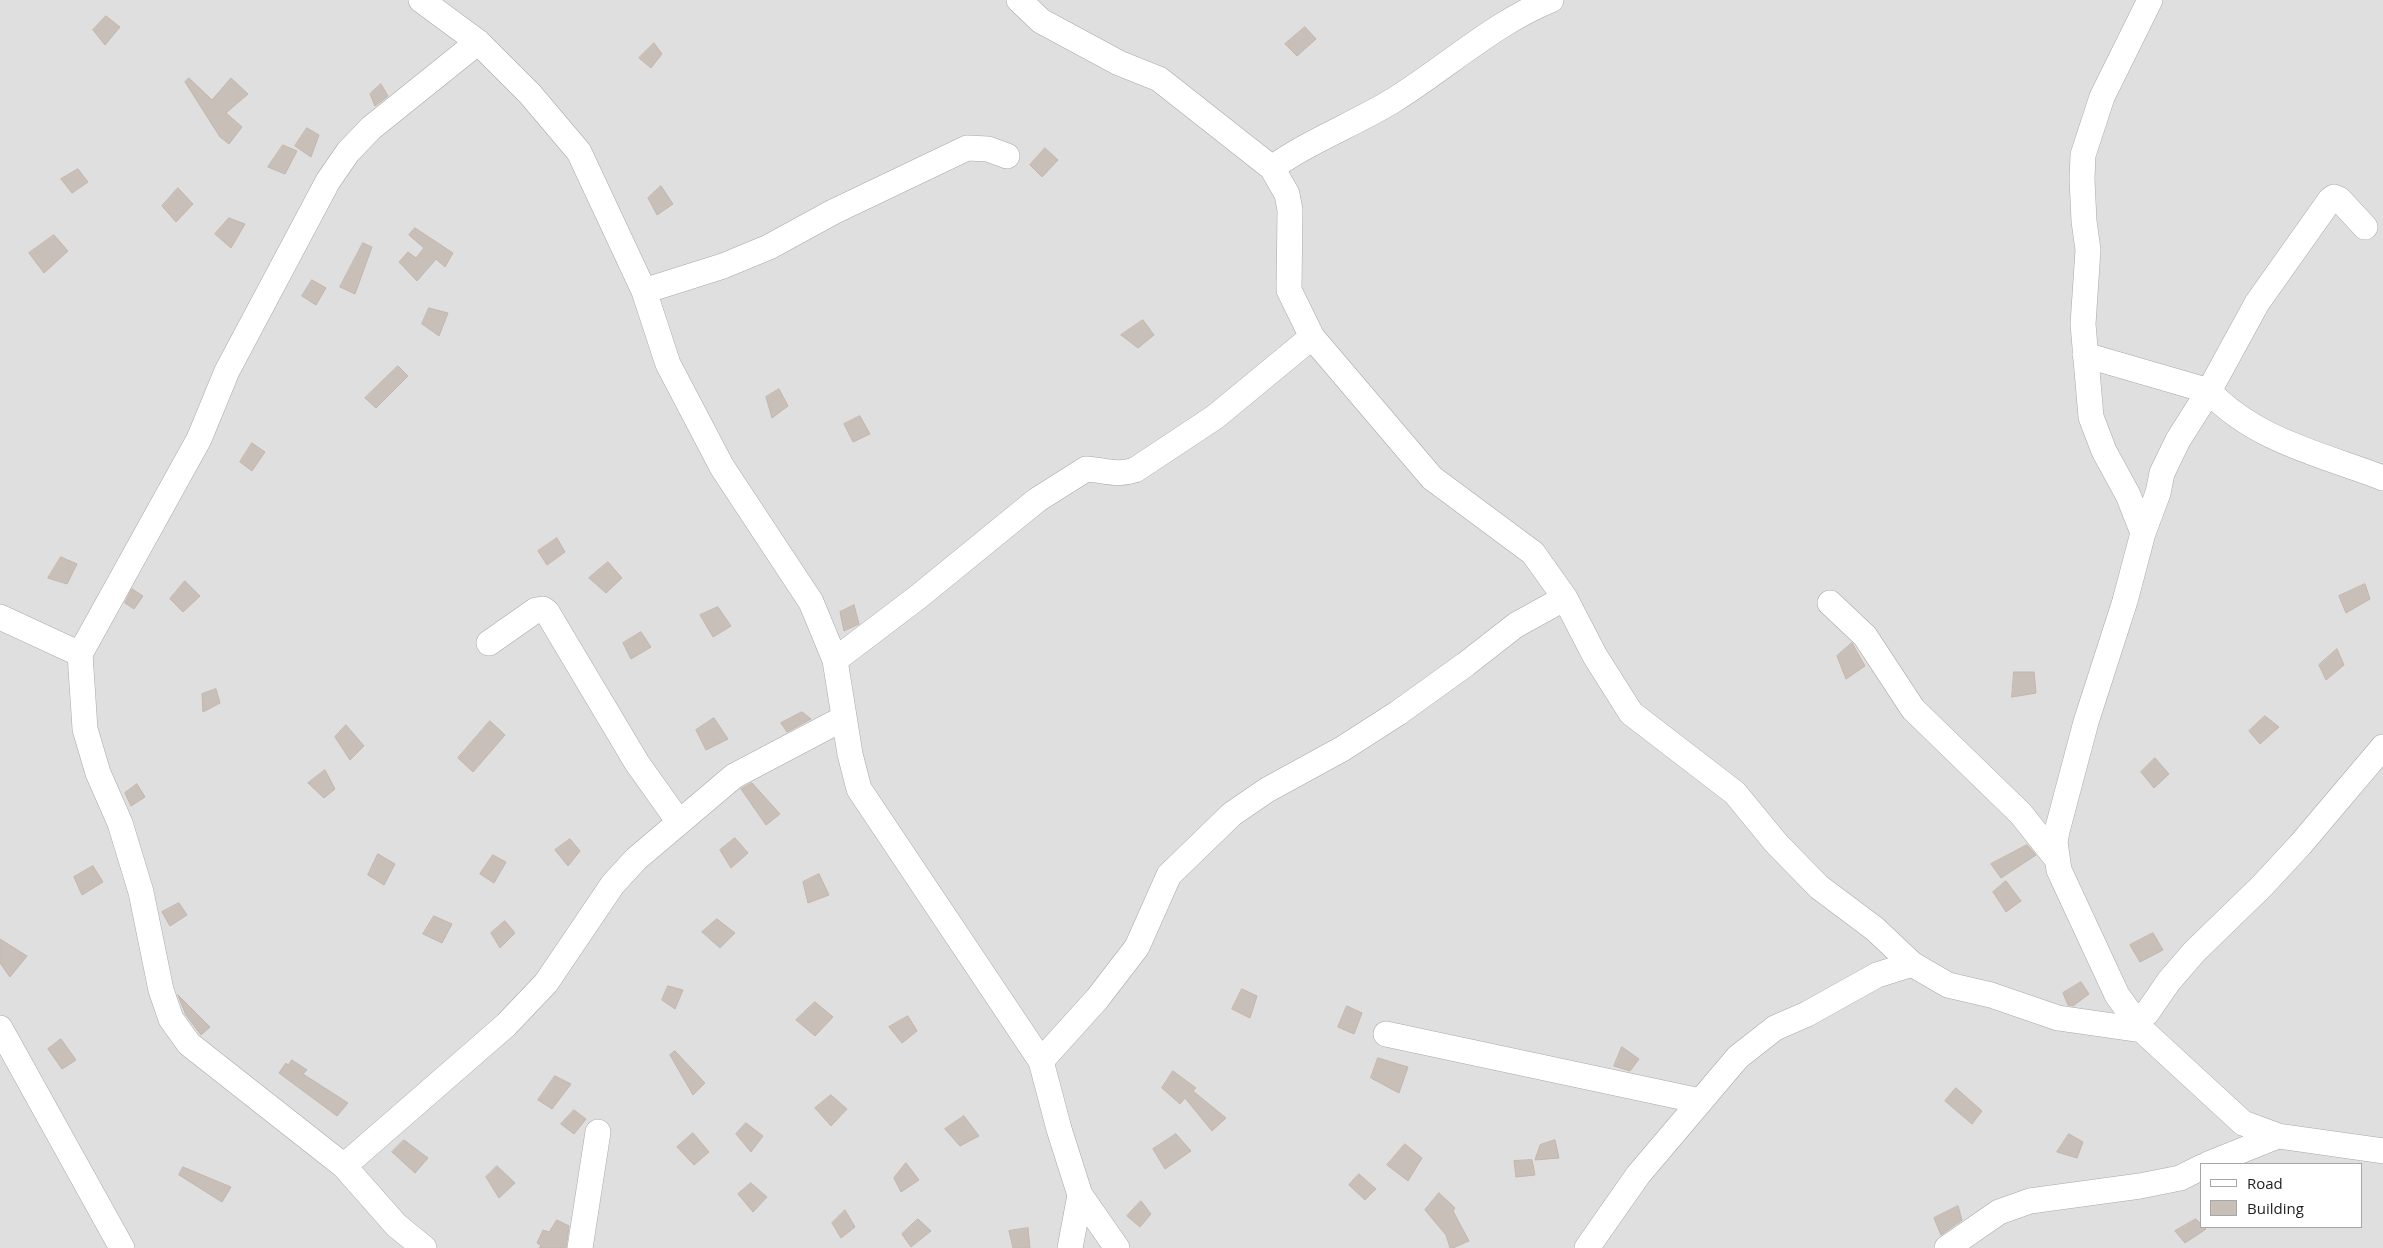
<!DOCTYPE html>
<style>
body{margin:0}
#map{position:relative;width:2383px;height:1248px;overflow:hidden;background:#f2efe9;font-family:"Open Sans",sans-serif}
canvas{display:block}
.legend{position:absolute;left:2200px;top:1163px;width:162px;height:65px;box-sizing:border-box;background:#fff;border:1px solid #a7a7a7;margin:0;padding:6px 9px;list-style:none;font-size:15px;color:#222}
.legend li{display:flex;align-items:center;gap:10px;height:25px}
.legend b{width:25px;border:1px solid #a7a7a7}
</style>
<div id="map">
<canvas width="2383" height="1248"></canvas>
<ul class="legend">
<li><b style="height:6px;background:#fff"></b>Road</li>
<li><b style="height:14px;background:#c7bfb8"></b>Building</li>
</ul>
</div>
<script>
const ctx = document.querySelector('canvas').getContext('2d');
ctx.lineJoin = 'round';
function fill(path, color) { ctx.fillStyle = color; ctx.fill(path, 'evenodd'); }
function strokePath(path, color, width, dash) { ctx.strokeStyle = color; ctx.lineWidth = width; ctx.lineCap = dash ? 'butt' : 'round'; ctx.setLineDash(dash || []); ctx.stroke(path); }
fill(new Path2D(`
 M 0,0 L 2383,0 L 2383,1248 L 0,1248 ZM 2202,1164 L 2362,1164 L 2362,1227 L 2202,1227 Z`), '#e0dfdf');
const building = new Path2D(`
 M 106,16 L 120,27 L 105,45 L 93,30 Z
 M 1305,27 L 1316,39 L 1297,56 L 1285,44 Z
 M 654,43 L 662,54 L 651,68 L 639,58 Z
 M 189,78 L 212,100 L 231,78 L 248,94 L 226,113 L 242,127 L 229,144 L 220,137 L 185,82 Z
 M 381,84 L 388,96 L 375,106 L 370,94 Z
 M 307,128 L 319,135 L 311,157 L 295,146 Z
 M 283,145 L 297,151 L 285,174 L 268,167 Z
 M 1045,148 L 1058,160 L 1042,177 L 1030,165 Z
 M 78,169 L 88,182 L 72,193 L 61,179 Z
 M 661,186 L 673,204 L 657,215 L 648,198 Z
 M 178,188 L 193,204 L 176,222 L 162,206 Z
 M 229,218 L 245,224 L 231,248 L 215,234 Z
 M 415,228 L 453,253 L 445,267 L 436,259 L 417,281 L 399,262 L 408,252 L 416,258 L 424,248 L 409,235 Z
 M 54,235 L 68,251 L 44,273 L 29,253 Z
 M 363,243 L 372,247 L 355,294 L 340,287 Z
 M 312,280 L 326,288 L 316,305 L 302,296 Z
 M 429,308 L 448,313 L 439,336 L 422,324 Z
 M 1143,320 L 1154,335 L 1138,348 L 1121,335 Z
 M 398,366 L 408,376 L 376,408 L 365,398 Z
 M 779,389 L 788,406 L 772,418 L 766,397 Z
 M 860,416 L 870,434 L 853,442 L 844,424 Z
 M 252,443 L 265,452 L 252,471 L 240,462 Z
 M 557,538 L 565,552 L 547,565 L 538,551 Z
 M 61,557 L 77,564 L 67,584 L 48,578 Z
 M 608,562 L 622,578 L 606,593 L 589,578 Z
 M 185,581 L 200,596 L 183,612 L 170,599 Z
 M 2365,584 L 2370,599 L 2346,613 L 2339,596 Z
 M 132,589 L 143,596 L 134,609 L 125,603 Z
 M 854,605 L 859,624 L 844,631 L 840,612 Z
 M 718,607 L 731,626 L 713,637 L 700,615 Z
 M 641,632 L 651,647 L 631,659 L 623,643 Z
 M 1852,643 L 1865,666 L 1846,679 L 1837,656 Z
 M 2337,649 L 2344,665 L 2326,680 L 2319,665 Z
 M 2014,672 L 2034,672 L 2036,693 L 2012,697 Z
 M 216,689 L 220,703 L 203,712 L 202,694 Z
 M 802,712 L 811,719 L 787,732 L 781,723 Z
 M 2265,716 L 2279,727 L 2260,744 L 2249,731 Z
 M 714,718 L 728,739 L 706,750 L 696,730 Z
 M 490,721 L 505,735 L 473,772 L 458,758 Z
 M 346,725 L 364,746 L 350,760 L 335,737 Z
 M 2155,758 L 2169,774 L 2154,788 L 2141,772 Z
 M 325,770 L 335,789 L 324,798 L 308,783 Z
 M 752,783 L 780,814 L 766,825 L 741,789 Z
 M 137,784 L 145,797 L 131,806 L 125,793 Z
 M 735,838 L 748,853 L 731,868 L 720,850 Z
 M 570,839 L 580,851 L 568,866 L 555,850 Z
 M 2027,845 L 2036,855 L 2001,878 L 1991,864 Z
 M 378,854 L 395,864 L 384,885 L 368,875 Z
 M 493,855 L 506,862 L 494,883 L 480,874 Z
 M 93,866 L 103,882 L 82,895 L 74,877 Z
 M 819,874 L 829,895 L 808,903 L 803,882 Z
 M 2006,881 L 2021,901 L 2006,912 L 1993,892 Z
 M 179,903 L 187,915 L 170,926 L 162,912 Z
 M 434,916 L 452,924 L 442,943 L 423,934 Z
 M 717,919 L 735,933 L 720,948 L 702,932 Z
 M 505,921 L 515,933 L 500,948 L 491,933 Z
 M 2153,933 L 2163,950 L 2140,962 L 2130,945 Z
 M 0,939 L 27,956 L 10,977 L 0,963 Z
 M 2081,982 L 2089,994 L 2073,1006 L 2068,1005 L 2063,993 Z
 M 668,986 L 683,990 L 675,1009 L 662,1000 Z
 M 1242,989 L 1257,996 L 1250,1018 L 1232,1009 Z
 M 178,995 L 210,1027 L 201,1035 L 186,1015 Z
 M 815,1002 L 833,1017 L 815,1036 L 796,1020 Z
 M 1347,1006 L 1362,1013 L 1354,1034 L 1338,1027 Z
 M 908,1016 L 917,1031 L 902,1043 L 889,1027 Z
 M 61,1039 L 76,1060 L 62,1069 L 48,1049 Z
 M 1622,1047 L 1639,1059 L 1630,1071 L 1614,1066 Z
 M 675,1051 L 705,1083 L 693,1095 L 670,1055 Z
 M 1378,1058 L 1408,1067 L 1399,1093 L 1371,1078 Z
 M 292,1060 L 307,1070 L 303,1074 L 348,1103 L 337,1116 L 279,1073 L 286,1063 L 288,1065 Z
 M 1173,1071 L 1196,1088 L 1193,1091 L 1226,1118 L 1212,1131 L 1185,1098 L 1180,1104 L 1162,1088 Z
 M 555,1076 L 571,1084 L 552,1109 L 538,1100 Z
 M 1956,1088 L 1982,1111 L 1972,1124 L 1945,1101 Z
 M 831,1095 L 847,1109 L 831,1126 L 815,1108 Z
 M 574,1110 L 586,1119 L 574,1134 L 561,1124 Z
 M 964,1116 L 979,1136 L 960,1146 L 945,1129 Z
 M 746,1123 L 763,1136 L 751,1152 L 736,1134 Z
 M 693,1133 L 709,1152 L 694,1165 L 677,1147 Z
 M 1176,1134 L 1191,1151 L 1165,1169 L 1153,1149 Z
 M 2069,1134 L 2083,1142 L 2077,1158 L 2057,1152 Z
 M 404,1140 L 428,1158 L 415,1173 L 392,1152 Z
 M 1555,1140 L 1559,1158 L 1535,1160 L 1540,1145 Z
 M 1405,1144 L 1422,1158 L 1408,1181 L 1387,1165 Z
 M 1532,1160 L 1535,1175 L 1516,1177 L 1514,1161 Z
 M 906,1163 L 919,1180 L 901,1192 L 894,1178 Z
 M 497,1166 L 515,1183 L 499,1198 L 486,1177 Z
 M 183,1167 L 231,1187 L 222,1202 L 179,1175 Z
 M 1359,1174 L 1376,1189 L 1365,1200 L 1349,1185 Z
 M 751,1183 L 767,1197 L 753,1212 L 738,1194 Z
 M 1439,1193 L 1455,1208 L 1453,1211 L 1469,1241 L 1453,1248 L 1450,1248 L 1446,1235 L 1425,1210 Z
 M 1141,1201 L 1151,1214 L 1140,1227 L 1127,1216 Z
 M 1958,1206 L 1962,1220 L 1941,1235 L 1934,1218 Z
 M 845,1210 L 855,1227 L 841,1238 L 832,1223 Z
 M 918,1219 L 931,1231 L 911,1247 L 902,1234 Z
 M 2196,1219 L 2206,1229 L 2185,1243 L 2175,1231 Z
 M 557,1220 L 569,1226 L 566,1248 L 539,1248 L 541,1246 L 537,1243 L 543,1230 L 549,1232 Z
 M 1028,1228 L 1030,1248 L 1013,1248 L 1009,1231 Z`);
fill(building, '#c7bfb8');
strokePath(building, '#c4b6ab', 1);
const minor = new Path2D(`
 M 421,0 L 478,42 L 530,94 L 579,152 L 644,291 L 668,364 L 722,467 L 811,602 L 835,660 L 850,754 L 859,789 L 1041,1061 L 1059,1129 L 1080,1195 L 1117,1248
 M 1019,0 L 1041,21 L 1119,63 L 1159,79 L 1272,168 L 1287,194 L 1290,210 L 1289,290 L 1312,337 L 1432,478 L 1533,553 L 1565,598 L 1595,656 L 1631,713 L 1735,793 L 1776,843 L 1819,887 L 1875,929 L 1912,964 L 1948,985 L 1991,995 L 2058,1018 L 2142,1030 L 2243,1123 L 2278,1136 L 2383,1151
 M 1272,168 C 1309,141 1355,124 1394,100 C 1447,67 1494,23 1551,0
 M 644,291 L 723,266 L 769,247 L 833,212 L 967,148 L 988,149 L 1007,156
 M 2085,355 L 2209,391 C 2254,440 2323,455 2383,478
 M 2143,533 L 2128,495 L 2104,451 L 2091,417 L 2083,324 L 2088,250 L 2084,221 L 2082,179 L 2083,155 L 2102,97 L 2150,0
 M 1830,603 L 1865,636 L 1913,709 L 2021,814 L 2056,858
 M 0,617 L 80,654
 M 489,643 L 536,610 L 543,609 L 547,612 L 637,763 L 679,822
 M 835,660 L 918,597 L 1037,500 L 1086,469 C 1104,470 1117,476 1135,470 L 1215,417 L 1312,337
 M 2132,1018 L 2147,1013 L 2169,981 L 2195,951 L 2262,886 L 2300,845 L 2383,747
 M 0,1028 L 122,1248
 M 2142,1030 L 2117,995 L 2059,870 L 2055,842 L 2057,831 L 2086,722 L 2125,601 L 2143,533 L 2158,493 L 2162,473 L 2178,440 L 2209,391 L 2257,303 L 2330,200 L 2334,197 L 2339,199 L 2365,227
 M 1386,1034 L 1700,1101
 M 1041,1061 L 1097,999 L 1137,947 L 1169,875 L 1232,814 L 1267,790 L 1342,749 L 1398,713 L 1466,664 L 1516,625 L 1565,598
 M 2208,1164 L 2278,1136
 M 344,1166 L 506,1025 L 546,983 L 613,884 L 636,859 L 734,776 L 844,718
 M 424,1248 L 396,1225 L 344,1166 L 189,1044 L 171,1019 L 161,990 L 141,892 L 120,823 L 98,773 L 85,729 L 80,654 L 199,439 L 227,371 L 328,181 L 348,152 L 371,128 L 478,42
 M 580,1248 L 598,1132
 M 1070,1248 L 1080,1195
 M 1587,1248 L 1638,1175 L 1738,1057 L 1775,1028 L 1807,1014 L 1877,975 L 1912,964
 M 1947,1248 L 1999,1212 L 2030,1201 L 2140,1186 L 2180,1178 L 2202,1167`);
strokePath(minor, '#a9a9a9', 26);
strokePath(minor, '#fff', 25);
</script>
